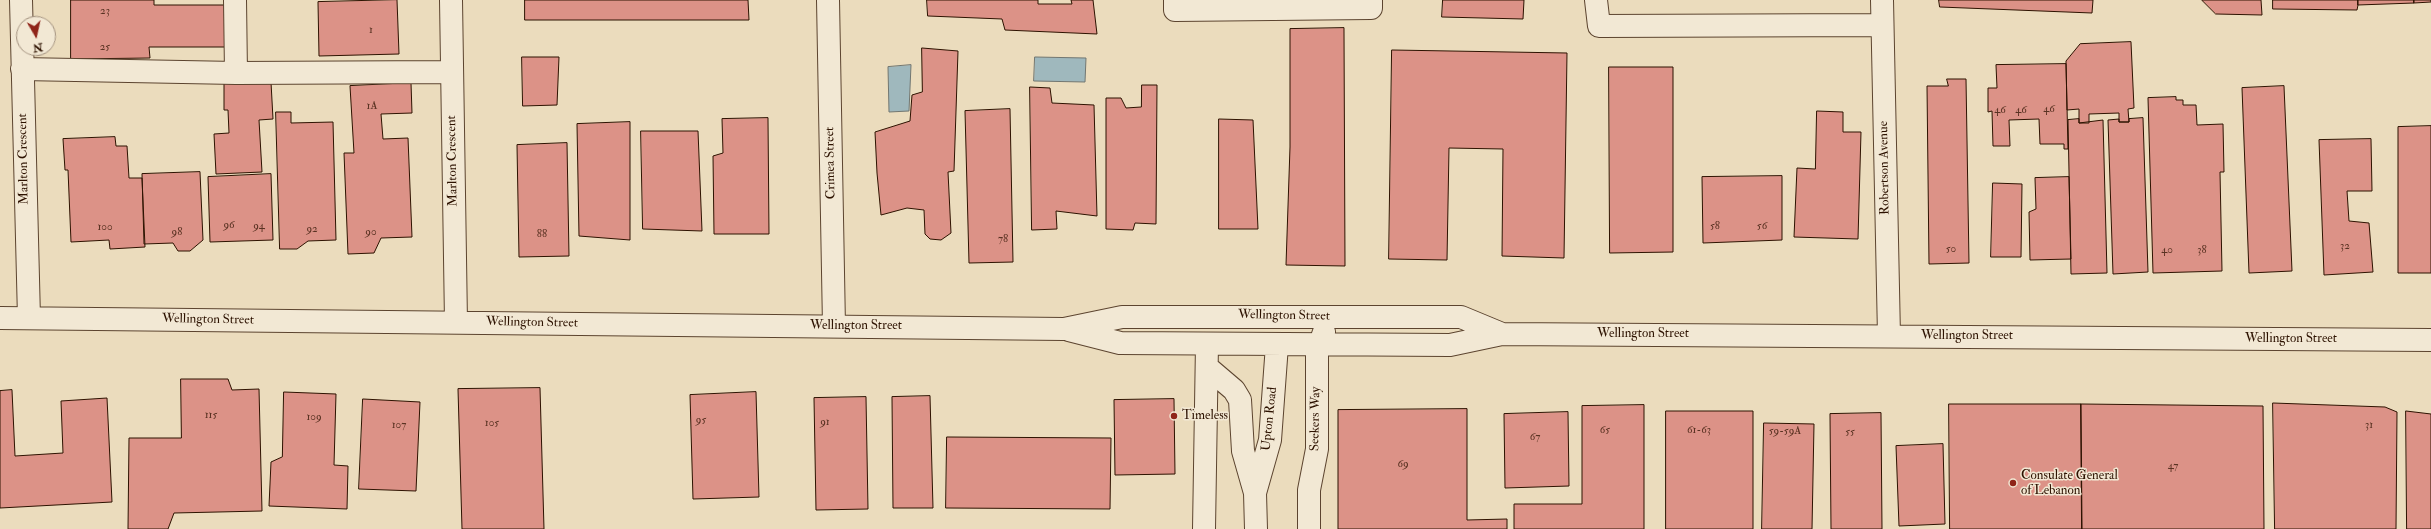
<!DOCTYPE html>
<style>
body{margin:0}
#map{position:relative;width:2431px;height:529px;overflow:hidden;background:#ebdcbd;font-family:"IM FELL Double Pica",serif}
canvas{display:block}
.north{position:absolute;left:16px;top:16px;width:40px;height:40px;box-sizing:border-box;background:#f2e8d4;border:1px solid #a3927f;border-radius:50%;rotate:171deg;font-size:11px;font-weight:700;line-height:16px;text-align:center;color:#2d1200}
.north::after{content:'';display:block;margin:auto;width:14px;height:18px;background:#8f2418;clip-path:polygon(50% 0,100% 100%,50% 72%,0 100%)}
</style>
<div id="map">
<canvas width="2431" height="529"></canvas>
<div class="north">N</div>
</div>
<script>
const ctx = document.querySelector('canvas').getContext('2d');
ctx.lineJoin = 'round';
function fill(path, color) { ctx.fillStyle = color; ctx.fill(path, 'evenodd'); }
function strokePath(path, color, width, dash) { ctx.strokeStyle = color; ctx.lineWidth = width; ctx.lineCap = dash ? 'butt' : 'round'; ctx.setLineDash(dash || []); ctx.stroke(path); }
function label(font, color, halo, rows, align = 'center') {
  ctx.font = font + ' "IM FELL Double Pica",serif'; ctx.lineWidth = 3; ctx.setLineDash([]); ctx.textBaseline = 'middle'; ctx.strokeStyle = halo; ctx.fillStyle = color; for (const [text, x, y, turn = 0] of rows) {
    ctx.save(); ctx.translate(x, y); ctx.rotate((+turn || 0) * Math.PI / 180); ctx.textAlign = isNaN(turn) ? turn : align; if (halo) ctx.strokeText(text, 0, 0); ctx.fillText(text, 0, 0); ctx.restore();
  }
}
const water = new Path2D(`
 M 1035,57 L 1086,58 L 1085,82 L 1034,81 Z
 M 911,65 L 909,111 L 889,112 L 888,67 Z`);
fill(water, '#9fb8bd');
strokePath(water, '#717671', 1);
const building = new Path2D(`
 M 71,0 L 154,0 L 154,5 L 227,5 L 227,47 L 149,47 L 150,58 L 71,59 Z
 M 397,0 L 399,54 L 319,56 L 318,2 Z
 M 525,0 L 748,0 L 749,20 L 525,20 Z
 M 927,0 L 1038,0 L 1038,4 L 1072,4 L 1071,0 L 1093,0 L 1097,34 L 1005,30 L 1002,19 L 928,16 Z
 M 1443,0 L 1524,0 L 1523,19 L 1442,17 Z
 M 1939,0 L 2093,0 L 2092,13 L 1940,7 Z
 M 2202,0 L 2261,0 L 2262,15 L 2216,14 Z
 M 2273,0 L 2358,0 L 2358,5 L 2357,10 L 2273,9 Z
 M 2358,0 L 2414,0 L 2414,3 L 2358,5 Z
 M 2414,0 L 2431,0 L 2431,2 L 2414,3 Z
 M 1344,28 L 1345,266 L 1286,265 L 1290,147 L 1290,29 Z
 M 2131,42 L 2134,108 L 2128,109 L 2129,122 L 2119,122 L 2119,113 L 2089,114 L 2089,123 L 2079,123 L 2079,109 L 2067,110 L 2066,61 L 2080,44 Z
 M 922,48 L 958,51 L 954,171 L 948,172 L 951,233 L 941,240 L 930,239 L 925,234 L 924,210 L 907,208 L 881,215 L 877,173 L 875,132 L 910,121 L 912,95 L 922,92 Z
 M 1392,50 L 1567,53 L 1564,258 L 1502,256 L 1503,149 L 1449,148 L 1447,260 L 1389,259 Z
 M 522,57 L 559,57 L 557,105 L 523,106 Z
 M 2066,64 L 2068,149 L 2064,149 L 2064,144 L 2040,144 L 2039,119 L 2009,120 L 2010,146 L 1993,146 L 1992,111 L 1988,112 L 1988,88 L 1997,88 L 1996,65 Z
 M 1609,67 L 1673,67 L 1673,252 L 1610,253 Z
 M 1947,79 L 1966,79 L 1969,263 L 1929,264 L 1927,86 L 1948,86 Z
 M 271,82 L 273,119 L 259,120 L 262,172 L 216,174 L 214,134 L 229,133 L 228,110 L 224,110 L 224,84 Z
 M 411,83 L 412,113 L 381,114 L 383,139 L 408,138 L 412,237 L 381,238 L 374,253 L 348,254 L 344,153 L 354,153 L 350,86 Z
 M 1142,85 L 1157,85 L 1156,224 L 1135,223 L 1133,230 L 1106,229 L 1106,98 L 1121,98 L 1126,108 L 1141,107 Z
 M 2284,86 L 2292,271 L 2249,273 L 2242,88 Z
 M 1030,87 L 1050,88 L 1052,103 L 1094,105 L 1097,216 L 1056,211 L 1057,229 L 1032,230 Z
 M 2176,97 L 2176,100 L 2183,100 L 2183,105 L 2196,105 L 2197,125 L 2223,124 L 2224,172 L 2220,172 L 2222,271 L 2153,273 L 2148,98 Z
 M 1010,109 L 1013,262 L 969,263 L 965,111 Z
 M 1817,111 L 1843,112 L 1843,132 L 1861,132 L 1858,239 L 1794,237 L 1797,168 L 1815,169 Z
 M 276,112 L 291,112 L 291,123 L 333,122 L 336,240 L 308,241 L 297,249 L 280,249 Z
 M 768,118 L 769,234 L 714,234 L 713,156 L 723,153 L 722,119 Z
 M 2143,118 L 2148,272 L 2113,274 L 2108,120 L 2119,119 L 2119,122 L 2129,122 L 2129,119 Z
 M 1219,119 L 1253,120 L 1258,229 L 1219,229 Z
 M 2079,119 L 2079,123 L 2103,120 L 2107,273 L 2071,274 L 2068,120 Z
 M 630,122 L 630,240 L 579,236 L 577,124 Z
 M 2431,126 L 2431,273 L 2398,273 L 2398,127 Z
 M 641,131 L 698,131 L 702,231 L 643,229 Z
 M 115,137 L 116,146 L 127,146 L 129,178 L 142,178 L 145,247 L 110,249 L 109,240 L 71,242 L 68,170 L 65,170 L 63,139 Z
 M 2371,139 L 2372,191 L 2347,191 L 2349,221 L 2369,223 L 2373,272 L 2324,275 L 2319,140 Z
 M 567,143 L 569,256 L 519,257 L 517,145 Z
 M 200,172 L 203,240 L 190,251 L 178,251 L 173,243 L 144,244 L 142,174 Z
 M 271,174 L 273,240 L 210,242 L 208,177 Z
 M 1782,176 L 1782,240 L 1703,243 L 1702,177 Z
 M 2069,177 L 2071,259 L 2030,260 L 2029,212 L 2036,209 L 2035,178 Z
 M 1993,183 L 2022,184 L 2021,257 L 1991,257 Z
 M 181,379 L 228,379 L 232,390 L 259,389 L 262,511 L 174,513 L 168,529 L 128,529 L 129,438 L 181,438 Z
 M 540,388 L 544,529 L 462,529 L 458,389 Z
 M 12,390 L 15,456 L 63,453 L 61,401 L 107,398 L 112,502 L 0,508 L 0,391 Z
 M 284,392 L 336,394 L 334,465 L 348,466 L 347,509 L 269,506 L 271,462 L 282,457 Z
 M 756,392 L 759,497 L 693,499 L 690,395 Z
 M 930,396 L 933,508 L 893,508 L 892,397 Z
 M 866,397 L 868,509 L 816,510 L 814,398 Z
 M 363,399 L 420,402 L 416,491 L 359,489 Z
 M 1174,399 L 1175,474 L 1115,475 L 1114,400 Z
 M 2273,403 L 2385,407 L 2397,412 L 2396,529 L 2275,529 Z
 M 1949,404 L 2081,404 L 2082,529 L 1950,529 Z
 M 2081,404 L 2263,406 L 2264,529 L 2082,529 Z
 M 1644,405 L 1644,529 L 1514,529 L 1514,504 L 1582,504 L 1582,406 Z
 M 1467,409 L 1467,520 L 1507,519 L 1507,529 L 1338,529 L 1338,410 Z
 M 1666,411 L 1753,411 L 1753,529 L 1666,529 Z
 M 2406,411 L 2431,414 L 2431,529 L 2407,529 Z
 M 1568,412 L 1569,486 L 1505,488 L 1504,414 Z
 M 1881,413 L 1882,529 L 1831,529 L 1830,414 Z
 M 1764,423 L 1814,424 L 1812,529 L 1762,529 Z
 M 947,437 L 1111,438 L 1110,509 L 946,508 Z
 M 1943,444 L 1945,524 L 1899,526 L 1896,446 Z`);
fill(building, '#dc9287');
strokePath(building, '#2d1200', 1);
const minor = new Path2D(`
 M 21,0 L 29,318
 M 235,0 L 236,73
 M 451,0 L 456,322
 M 828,0 L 834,326
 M 1175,0 L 1175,10 L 1371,8 L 1371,0
 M 1596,0 L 1599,26 L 1882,25
 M 1882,0 L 1889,336
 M 22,69 L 236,73 L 451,72
 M 0,318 L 1064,329 L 1122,317 L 1461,317 L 1502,334
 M 1069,330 L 1120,343 L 1450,345 L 1502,334 L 2431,340
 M 1207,367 L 1234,390 L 1240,400 L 1243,451 L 1255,493 L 1256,529
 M 1255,493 L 1270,440 L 1277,345
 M 1204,529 L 1207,344
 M 1309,529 L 1309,490 L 1317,449 L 1317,352 L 1324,332`);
strokePath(minor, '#5c442f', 24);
strokePath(minor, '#f2e8d4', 22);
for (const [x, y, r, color] of [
 [1174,416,4,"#8f2418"],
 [2013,483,4,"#8f2418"]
]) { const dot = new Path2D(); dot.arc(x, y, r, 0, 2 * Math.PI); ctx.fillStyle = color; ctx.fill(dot); strokePath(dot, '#f2e8d4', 1.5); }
label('11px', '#593222', null, [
 ["23",105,12],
 ["1",371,31],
 ["25",105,48],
 ["1A",372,107],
 ["46",2049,110],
 ["46",2000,111],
 ["46",2021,111],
 ["96",229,226],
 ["94",259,227],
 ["58",1715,227],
 ["56",1762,227],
 ["100",105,228],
 ["92",312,230],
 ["98",177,233],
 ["90",371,233],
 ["88",542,235],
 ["78",1003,240],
 ["32",2345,247],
 ["50",1951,250],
 ["40",2167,251],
 ["38",2202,251],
 ["115",211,416],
 ["109",314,418],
 ["95",701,421],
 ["91",825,423],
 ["105",492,424],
 ["107",399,426],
 ["31",2369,426],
 ["65",1605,431],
 ["61-63",1699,431],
 ["59-59A",1785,432],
 ["55",1850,433],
 ["67",1535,438],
 ["69",1403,465],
 ["47",2173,467]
]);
label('13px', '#2d1200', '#f2e8d4', [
 ["Marlton Crescent",24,159,-91],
 ["Marlton Crescent",453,161,-91],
 ["Crimea Street",831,163,-91],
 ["Robertson Avenue",1885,168,-91],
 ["Wellington Street",1284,316,1],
 ["Wellington Street",208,320,1],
 ["Wellington Street",532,323,1],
 ["Wellington Street",856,326],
 ["Wellington Street",1643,334],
 ["Wellington Street",1967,336],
 ["Wellington Street",2291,339],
 ["Upton Road",1270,419,-84],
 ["Seekers Way",1316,419,-89]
]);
label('13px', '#2d1200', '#f2e8d4', [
 ["Timeless",1182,416],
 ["Consulate General",2021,476],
 ["of Lebanon",2021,491]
], 'left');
</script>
